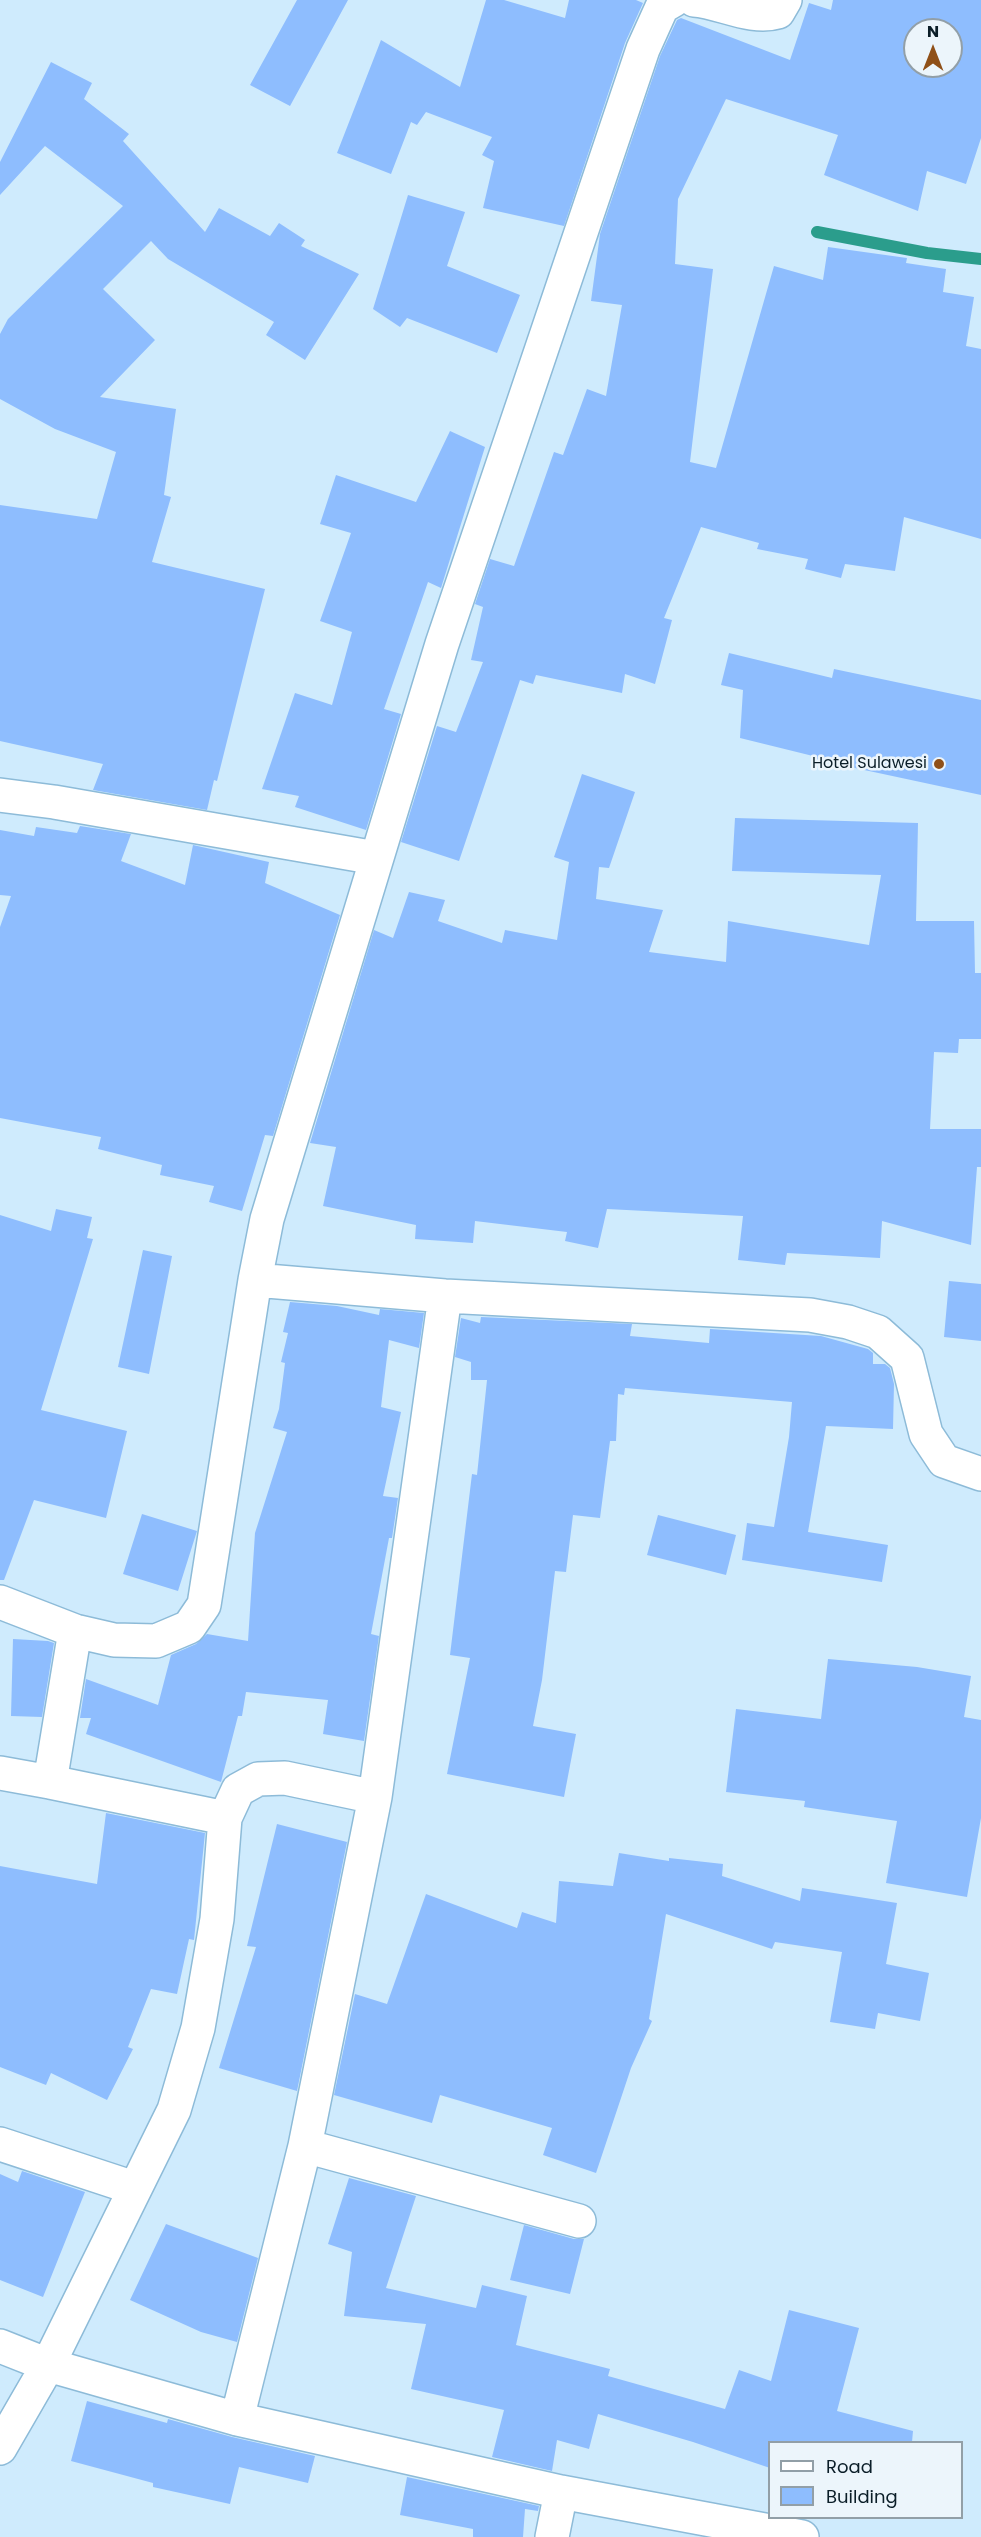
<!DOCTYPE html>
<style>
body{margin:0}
#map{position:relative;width:981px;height:2537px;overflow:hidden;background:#cfebfd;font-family:Poppins,sans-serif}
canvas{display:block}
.legend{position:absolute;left:768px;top:2441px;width:195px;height:78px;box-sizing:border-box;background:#ecf5fb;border:2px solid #929fa7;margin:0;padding:8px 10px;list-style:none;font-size:18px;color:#0b1e28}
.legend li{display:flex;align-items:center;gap:12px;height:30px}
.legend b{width:30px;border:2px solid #929fa7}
.north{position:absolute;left:903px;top:18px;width:60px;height:60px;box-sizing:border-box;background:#ecf5fb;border:2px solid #929fa7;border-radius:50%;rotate:0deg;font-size:16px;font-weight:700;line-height:24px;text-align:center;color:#0b1e28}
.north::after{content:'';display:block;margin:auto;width:21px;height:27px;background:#8f5018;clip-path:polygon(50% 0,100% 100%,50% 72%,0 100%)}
</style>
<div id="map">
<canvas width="981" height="2537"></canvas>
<ul class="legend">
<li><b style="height:8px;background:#fff"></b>Road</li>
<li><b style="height:16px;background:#8ebdfe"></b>Building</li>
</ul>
<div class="north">N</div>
</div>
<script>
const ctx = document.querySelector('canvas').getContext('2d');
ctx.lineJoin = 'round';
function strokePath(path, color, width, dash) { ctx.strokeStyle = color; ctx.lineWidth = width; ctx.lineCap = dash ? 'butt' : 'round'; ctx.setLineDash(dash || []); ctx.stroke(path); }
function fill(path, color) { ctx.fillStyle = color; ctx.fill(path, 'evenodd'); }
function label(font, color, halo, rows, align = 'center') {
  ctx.font = font + ' Poppins,sans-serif'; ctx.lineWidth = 5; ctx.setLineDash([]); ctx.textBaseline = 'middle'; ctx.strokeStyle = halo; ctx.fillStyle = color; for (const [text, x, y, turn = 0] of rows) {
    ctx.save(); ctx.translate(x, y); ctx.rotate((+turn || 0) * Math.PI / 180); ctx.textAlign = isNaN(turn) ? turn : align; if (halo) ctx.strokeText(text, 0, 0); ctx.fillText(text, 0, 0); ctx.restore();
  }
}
strokePath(new Path2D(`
 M 817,232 L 927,253 L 981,259`), '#2b9d8c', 12);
fill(new Path2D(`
 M 297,0 L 348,0 L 290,106 L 250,85 Z
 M 486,0 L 504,0 L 565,18 L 569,0 L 636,0 L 643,3 L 625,43 L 564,226 L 483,208 L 494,161 L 482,155 L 492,137 L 426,112 L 417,125 L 411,122 L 391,174 L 337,153 L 381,40 L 460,87 Z
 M 833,0 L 981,0 L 981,138 L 966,184 L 927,171 L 918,211 L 824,175 L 838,135 L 726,99 L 678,199 L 675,264 L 713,269 L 690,462 L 716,468 L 774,266 L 823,280 L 828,247 L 907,258 L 906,263 L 946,269 L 943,292 L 974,297 L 966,346 L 981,349 L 981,539 L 904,517 L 895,571 L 845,564 L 841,578 L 805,569 L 808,559 L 757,549 L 759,543 L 701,527 L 664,618 L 672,620 L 655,684 L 625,674 L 622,693 L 536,675 L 533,684 L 520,680 L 459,861 L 401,842 L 437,726 L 456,732 L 483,662 L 471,660 L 483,607 L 475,604 L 490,559 L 514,566 L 554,452 L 563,455 L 587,389 L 606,396 L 622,305 L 591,301 L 600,234 L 660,56 L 677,20 L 681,18 L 790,60 L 809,3 L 831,10 ZM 915,30 L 951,30 L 951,66 L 915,66 Z
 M 51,62 L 92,83 L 84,99 L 129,134 L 123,141 L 205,232 L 219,208 L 270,236 L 279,223 L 305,240 L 301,246 L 359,274 L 305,360 L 266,335 L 274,322 L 168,259 L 151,241 L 103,289 L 155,340 L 100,397 L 176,409 L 164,495 L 171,497 L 152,562 L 265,589 L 217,781 L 214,780 L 207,810 L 93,790 L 103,764 L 0,741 L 0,505 L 97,519 L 116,452 L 55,429 L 0,399 L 0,334 L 8,319 L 123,206 L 45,146 L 0,195 L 0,162 Z
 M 408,195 L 465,212 L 447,266 L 520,295 L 497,353 L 407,318 L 400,327 L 373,309 Z
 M 450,431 L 485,447 L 441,588 L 428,582 L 384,709 L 401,714 L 366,830 L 295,807 L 299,796 L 262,789 L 295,693 L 332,705 L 352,632 L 320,621 L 351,533 L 320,524 L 336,475 L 416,502 Z
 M 729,653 L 832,678 L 834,669 L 981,700 L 981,795 L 813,759 L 813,756 L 740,738 L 743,690 L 721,685 Z
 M 582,774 L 635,792 L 609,868 L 599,867 L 596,899 L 663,910 L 649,952 L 726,962 L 728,921 L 869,945 L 881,875 L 732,871 L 735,818 L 918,823 L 916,921 L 974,921 L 975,973 L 981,973 L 981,1039 L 959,1039 L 958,1053 L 934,1052 L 930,1129 L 981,1129 L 981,1167 L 977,1167 L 971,1245 L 882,1221 L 880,1258 L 787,1253 L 785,1265 L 738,1260 L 743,1216 L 607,1209 L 598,1248 L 565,1241 L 567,1232 L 475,1221 L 473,1243 L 415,1239 L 416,1225 L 323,1206 L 336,1147 L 310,1143 L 374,930 L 393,938 L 409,892 L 445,900 L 438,921 L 502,943 L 505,930 L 557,940 L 569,862 L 554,857 Z
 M 80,826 L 131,834 L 121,861 L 185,885 L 193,845 L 269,862 L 265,883 L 340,915 L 273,1136 L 265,1135 L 242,1211 L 209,1202 L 214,1186 L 160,1175 L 162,1165 L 98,1149 L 101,1137 L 0,1118 L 0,927 L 11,896 L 0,895 L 0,830 L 34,836 L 36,827 L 77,833 Z
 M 56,1209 L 92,1217 L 87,1238 L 93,1239 L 41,1410 L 127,1431 L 106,1518 L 34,1500 L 4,1580 L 0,1580 L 0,1215 L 51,1231 Z
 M 143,1250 L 172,1256 L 149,1374 L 118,1367 Z
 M 949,1281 L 981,1284 L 981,1341 L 944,1337 Z
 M 290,1302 L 337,1306 L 379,1315 L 380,1309 L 424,1313 L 419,1348 L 389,1340 L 381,1407 L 401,1412 L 383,1496 L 398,1498 L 392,1538 L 389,1538 L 371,1634 L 379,1636 L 364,1741 L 323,1734 L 328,1700 L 246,1692 L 242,1716 L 238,1716 L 221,1782 L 86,1734 L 91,1718 L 80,1718 L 86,1679 L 158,1705 L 171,1655 L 196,1644 L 207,1634 L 248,1641 L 255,1533 L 287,1432 L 273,1428 L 279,1409 L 285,1363 L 281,1362 L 288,1333 L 283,1332 Z
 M 481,1317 L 632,1324 L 630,1336 L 709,1343 L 710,1329 L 821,1336 L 868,1349 L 873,1353 L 873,1364 L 885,1364 L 890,1368 L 894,1384 L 893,1429 L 826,1426 L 808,1532 L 888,1545 L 882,1582 L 742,1560 L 747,1523 L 774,1527 L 789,1437 L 792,1402 L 625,1388 L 624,1395 L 618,1394 L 616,1441 L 610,1441 L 600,1518 L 573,1515 L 566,1572 L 555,1571 L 542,1680 L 533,1726 L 576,1734 L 564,1797 L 447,1774 L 470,1658 L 450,1655 L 472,1474 L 477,1475 L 487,1380 L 471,1380 L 471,1362 L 455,1357 L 461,1318 L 480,1323 Z
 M 142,1514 L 197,1531 L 178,1591 L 123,1574 Z
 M 658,1515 L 736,1535 L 726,1575 L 647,1555 Z
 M 13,1639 L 48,1641 L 54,1643 L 42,1717 L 11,1716 Z
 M 828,1659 L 917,1667 L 971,1676 L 964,1717 L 981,1720 L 981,1818 L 967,1897 L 886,1883 L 897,1821 L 804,1807 L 805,1801 L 726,1792 L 736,1709 L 821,1719 Z
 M 106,1813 L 205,1833 L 194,1940 L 189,1939 L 177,1994 L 151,1989 L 128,2047 L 133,2049 L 107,2100 L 51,2073 L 46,2085 L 0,2067 L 0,1866 L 97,1884 Z
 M 277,1824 L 347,1842 L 297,2091 L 219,2068 L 256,1947 L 247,1946 Z
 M 619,1853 L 669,1861 L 669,1858 L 723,1864 L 722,1876 L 800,1901 L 802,1888 L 897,1903 L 886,1964 L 929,1973 L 920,2021 L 878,2013 L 875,2029 L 830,2022 L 842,1952 L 775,1942 L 772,1949 L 666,1914 L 649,2019 L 652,2021 L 631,2068 L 596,2173 L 543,2155 L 552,2128 L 440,2095 L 432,2123 L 334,2095 L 355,1994 L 387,2004 L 426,1894 L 517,1928 L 522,1912 L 556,1923 L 559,1881 L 613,1886 Z
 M 22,2171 L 85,2192 L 43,2297 L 0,2280 L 0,2174 L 18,2182 Z
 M 349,2178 L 416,2196 L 386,2288 L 476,2308 L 482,2285 L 527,2296 L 516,2345 L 610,2369 L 608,2376 L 725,2409 L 739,2370 L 771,2381 L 789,2310 L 859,2328 L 837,2411 L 913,2431 L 912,2442 L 770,2442 L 770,2468 L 693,2442 L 598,2414 L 589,2449 L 557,2440 L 552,2471 L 492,2457 L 504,2410 L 411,2389 L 426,2324 L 344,2316 L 352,2252 L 328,2244 Z
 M 166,2224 L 258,2258 L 237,2342 L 201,2332 L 130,2300 Z
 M 524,2225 L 574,2239 L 584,2239 L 570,2294 L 510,2280 Z
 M 87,2401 L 167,2423 L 168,2419 L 232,2437 L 315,2456 L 308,2483 L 239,2467 L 230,2504 L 153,2487 L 153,2483 L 71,2461 Z
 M 407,2477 L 539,2506 L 538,2511 L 525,2509 L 523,2537 L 473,2537 L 473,2529 L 400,2515 Z`), '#8ebdfe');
const street = new Path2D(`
 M 694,0 C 721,2 751,20 778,12 L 785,0
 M 0,795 L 54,802 L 376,858
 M 255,1280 L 267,1219 L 442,644 L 643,49 L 662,7 L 674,0
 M 0,1602 L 75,1631 L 114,1640 L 156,1641 L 189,1627 L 204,1605 L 255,1280 L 445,1296 L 810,1315 L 848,1322 L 878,1332 L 907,1358 L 926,1434 L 944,1461 L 981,1474
 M 0,1773 L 50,1782 L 75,1631
 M 50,1782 L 225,1818
 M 0,2144 L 134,2188
 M 305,2146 L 579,2221
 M 0,2346 L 48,2365 L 237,2419 L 561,2492 L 802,2537
 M 237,2419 L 305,2146 L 375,1797 L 445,1296
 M 0,2448 L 48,2365 L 174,2110 L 198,2028 L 217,1919 L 225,1818 L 238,1790 L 258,1779 L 285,1778 L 375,1797
 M 552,2537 L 561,2492`);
strokePath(street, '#8dbbd8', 36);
strokePath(street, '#fff', 33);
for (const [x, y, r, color] of [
 [939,764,6,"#8f5018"]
]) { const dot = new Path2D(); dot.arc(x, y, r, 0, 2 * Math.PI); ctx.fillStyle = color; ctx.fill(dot); strokePath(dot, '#ecf5fb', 2); }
label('16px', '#0b1e28', '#ecf5fb', [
 ["Hotel Sulawesi",927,764]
], 'right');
</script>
